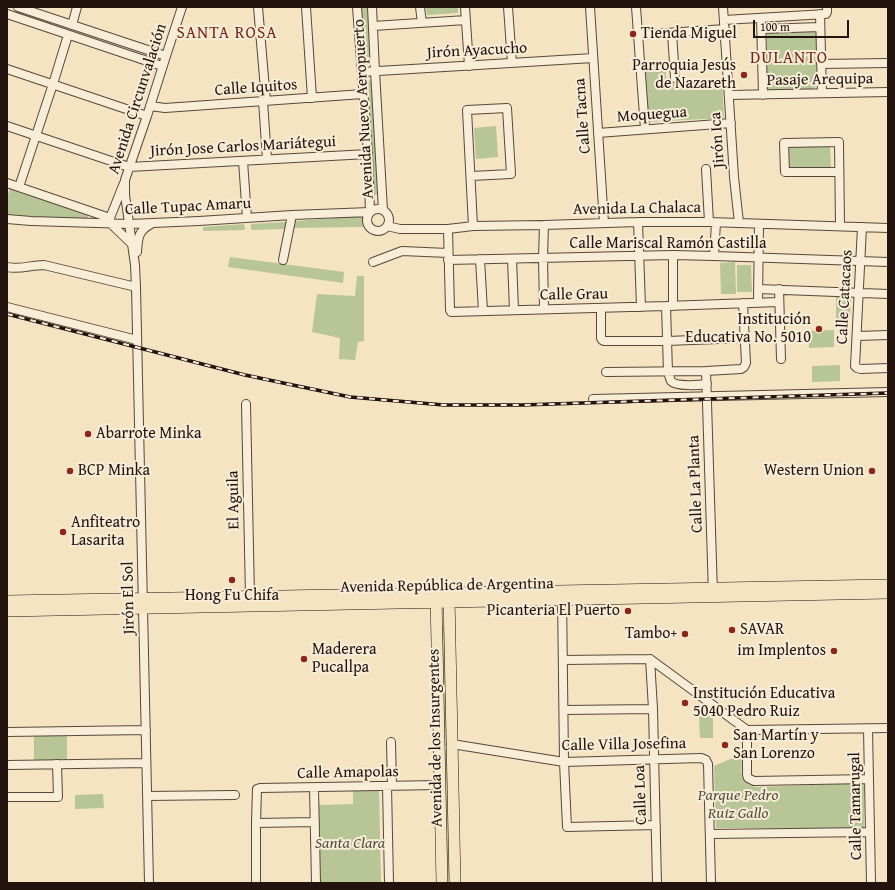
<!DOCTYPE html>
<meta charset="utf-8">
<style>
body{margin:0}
#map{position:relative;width:895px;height:890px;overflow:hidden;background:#f5e4c2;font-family:"Gentium Book Plus",serif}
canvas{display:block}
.frame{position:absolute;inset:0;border:8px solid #23130e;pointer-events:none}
.scale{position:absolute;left:753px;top:20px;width:96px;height:18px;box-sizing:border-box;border:2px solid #23130e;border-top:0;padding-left:5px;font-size:12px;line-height:14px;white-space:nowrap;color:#23130e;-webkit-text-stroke:3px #f8edd7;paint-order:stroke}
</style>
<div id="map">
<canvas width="895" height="890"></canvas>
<div class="frame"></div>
<div class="scale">100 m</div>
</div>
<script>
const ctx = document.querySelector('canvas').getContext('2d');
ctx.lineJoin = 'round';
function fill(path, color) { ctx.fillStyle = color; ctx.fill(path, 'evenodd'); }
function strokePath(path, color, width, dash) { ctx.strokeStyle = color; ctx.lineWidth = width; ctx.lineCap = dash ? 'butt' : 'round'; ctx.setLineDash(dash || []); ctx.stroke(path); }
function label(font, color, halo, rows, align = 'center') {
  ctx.font = font + ' "Gentium Book Plus",serif'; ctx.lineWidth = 4; ctx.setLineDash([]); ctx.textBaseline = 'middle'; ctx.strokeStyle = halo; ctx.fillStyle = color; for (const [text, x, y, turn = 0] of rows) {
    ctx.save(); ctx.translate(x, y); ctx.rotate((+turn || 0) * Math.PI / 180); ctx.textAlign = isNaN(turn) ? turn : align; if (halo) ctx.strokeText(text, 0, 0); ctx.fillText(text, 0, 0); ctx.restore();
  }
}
fill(new Path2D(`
 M 361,7 L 369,7 L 372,57 L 364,57 Z
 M 426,7 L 458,7 L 458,13 L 427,15 Z
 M 816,29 L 817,86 L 813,89 L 769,90 L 767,86 L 767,31 Z
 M 665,66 L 667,82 L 722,78 L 724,118 L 647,122 L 643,68 Z
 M 374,80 L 381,194 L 373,195 L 365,81 Z
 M 496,126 L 498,157 L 476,159 L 474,128 Z
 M 830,146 L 831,167 L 786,168 L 786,147 Z
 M 10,188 L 89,214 L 87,219 L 7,216 L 7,198 Z
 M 363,216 L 363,227 L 294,228 L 295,221 Z
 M 287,222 L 286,229 L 251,230 L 251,224 Z
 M 244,224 L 245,230 L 203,231 L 203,227 Z
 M 230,257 L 344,272 L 343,283 L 228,267 Z
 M 735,262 L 736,294 L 721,294 L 720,263 Z
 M 737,265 L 751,265 L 752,292 L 737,292 Z
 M 357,276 L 364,276 L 364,341 L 358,342 L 355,360 L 339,359 L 340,338 L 312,332 L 317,294 L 355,296 Z
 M 836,296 L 851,297 L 850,319 L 836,319 Z
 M 834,330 L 834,347 L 809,348 L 808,331 Z
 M 840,365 L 840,381 L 812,382 L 812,366 Z
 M 440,625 L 445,625 L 448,747 L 444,746 Z
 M 713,715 L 713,738 L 700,738 L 699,716 Z
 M 34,735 L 67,735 L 67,761 L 34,761 Z
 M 444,749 L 449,749 L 452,883 L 447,883 Z
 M 742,754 C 742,770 737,782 756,787 L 864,783 L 864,828 L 716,828 L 714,766 Z
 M 379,790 L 381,883 L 320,883 L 318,805 L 353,804 L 353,791 Z
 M 103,794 L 104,808 L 75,809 L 75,795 Z`), '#b7c597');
const minor = new Path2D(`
 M 18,7 L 166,56
 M 258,7 L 266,101
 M 306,7 L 312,98
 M 357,7 L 368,154 L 370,212
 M 372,7 L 375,71 L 383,210
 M 420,7 L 422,23
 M 465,7 L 469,66
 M 508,7 L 512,63
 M 590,7 L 604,223
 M 636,7 L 645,129
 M 723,7 L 734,177 L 739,223
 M 7,14 L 162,66
 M 820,14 L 822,93
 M 761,18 L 763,95
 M 724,20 L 826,14 L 827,12 L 827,7
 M 72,25 L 77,7
 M 373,26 L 466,20
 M 762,29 L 820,27
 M 672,33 L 675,78
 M 638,35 L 725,29
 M 821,64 L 888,63
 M 7,69 L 147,116
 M 362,72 L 593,58
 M 729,95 L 888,92
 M 263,101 L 267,159
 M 150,106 L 165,108 L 363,94
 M 7,126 L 129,167 L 368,154
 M 598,133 L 731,123
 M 243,161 L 247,218
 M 706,169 L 709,222
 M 839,172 L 785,172 L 784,143 L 839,142 L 840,226
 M 471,176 L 511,174 L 507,108 L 467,110 L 473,226
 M 7,183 L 110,218
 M 124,183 L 110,218 L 111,224 L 132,244
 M 19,187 L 53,84 L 68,35
 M367 220a11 11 0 1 1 22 0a11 11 0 1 1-22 0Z
 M 7,219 L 31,221 L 130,224 L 199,221 L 292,215 L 370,212
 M 638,222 L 641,307
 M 544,225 L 543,258 L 544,309
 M 387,226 L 400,229 L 448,229 L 473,226 L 544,225 L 638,222 L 709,222 L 888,228
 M 862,227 L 855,366 L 857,368 L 861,369 L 888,368
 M 448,229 L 450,310 L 451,312 L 666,306 L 779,302
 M 137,252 C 138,238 138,231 151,224
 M 673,255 L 673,306
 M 714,256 L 716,223
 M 480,259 L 483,311
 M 512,259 L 514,310
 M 283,260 L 292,215
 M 448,260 L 673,255 L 714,256 L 888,262
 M 373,262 L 402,251 L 448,253
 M 7,267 C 20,270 30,265 44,265 L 136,287
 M 758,289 L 888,294
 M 779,289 L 781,359
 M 758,302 L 759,224
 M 666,306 L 668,372 C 669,375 670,379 671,381 C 676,387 700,385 707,384
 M 7,307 L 137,340
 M 601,308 L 601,338 L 602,340 L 604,341 L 667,341 L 744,338
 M 857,336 L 888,335
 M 706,371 L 713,594
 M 606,372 L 706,371 L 741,369 L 744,367 L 746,363 L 743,303
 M 593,399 L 888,392
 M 246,404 L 250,597
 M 562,595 L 564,762 L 567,827 L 656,825
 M 650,659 L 653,709 L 657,883
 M 563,660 L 650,659 L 747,730 L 888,728
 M 564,710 L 653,709
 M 868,729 L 871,883
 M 747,730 L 747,775 L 748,778 L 754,781 L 869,779
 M 7,732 L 146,730
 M 391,742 L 392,786
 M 452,744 L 564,762 L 701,758 L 706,760 L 708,764 L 711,883
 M 7,765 L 146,763
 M 387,786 L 389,883
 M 314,788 L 316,883
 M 147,796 L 235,795
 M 7,797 L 58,797 L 57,764
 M 256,823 L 315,822
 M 710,834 L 870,832
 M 149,883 L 136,287 L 135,265 L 125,195 L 125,180 L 147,116 L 166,56 L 182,7
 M 256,883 L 256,823 L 257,789 L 260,788 L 439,785`);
const major = new Path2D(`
 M 436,596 L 442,883
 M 449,596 L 455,883
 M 7,601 L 888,585
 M 7,611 L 888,593`);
strokePath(minor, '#58473b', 10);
strokePath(major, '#23130e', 12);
strokePath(minor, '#f8edd7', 8);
strokePath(major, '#f5e4c2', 11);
const rail = new Path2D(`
 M 7,314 L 245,375 L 350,397 L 444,405 L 522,405 L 888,393`);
strokePath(rail, '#23130e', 3.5);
strokePath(rail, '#f8edd7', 2, [6]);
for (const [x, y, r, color] of [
 [633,34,4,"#8f2418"],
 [744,75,4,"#8f2418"],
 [819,329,4,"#8f2418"],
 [88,434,4,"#8f2418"],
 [70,471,4,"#8f2418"],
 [872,471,4,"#8f2418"],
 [63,532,4,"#8f2418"],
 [232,580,4,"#8f2418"],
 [628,611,4,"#8f2418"],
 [732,630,4,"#8f2418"],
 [685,634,4,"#8f2418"],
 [834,651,4,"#8f2418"],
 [304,659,4,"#8f2418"],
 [685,703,4,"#8f2418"],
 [725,745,4,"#8f2418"]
]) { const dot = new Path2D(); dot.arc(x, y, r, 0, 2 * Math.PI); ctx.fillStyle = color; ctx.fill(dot); strokePath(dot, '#f8edd7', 1.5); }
label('16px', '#23130e', '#f8edd7', [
 ["Tienda Miguel",641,34],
 ["Parroquia Jesús",736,66,"right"],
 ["de Nazareth",736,84,"right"],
 ["Institución",811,320,"right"],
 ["Educativa No. 5010",811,338,"right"],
 ["Abarrote Minka",96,434],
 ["BCP Minka",78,471],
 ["Western Union",864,471,"right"],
 ["Anfiteatro",71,523],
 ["Lasarita",71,541],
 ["Hong Fu Chifa",232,596,"center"],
 ["Picanteria El Puerto",620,611,"right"],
 ["SAVAR",740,630],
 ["Tambo+",677,634,"right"],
 ["Maderera",312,650],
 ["Pucallpa",312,668],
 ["im Implentos",826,651,"right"],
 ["Institución Educativa",693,694],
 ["5040 Pedro Ruiz",693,712],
 ["San Martín y",733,736],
 ["San Lorenzo",733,754]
], 'left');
label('16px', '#23130e', '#f8edd7', [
 ["Jirón Ayacucho",477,51,-3],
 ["Pasaje Arequipa",820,80,-1],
 ["Calle Iquitos",256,88,-4],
 ["Avenida Circunvalación",138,99,-72],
 ["Avenida Nuevo Aeropuerto",364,109,-93],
 ["Moquegua",652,115,-4],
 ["Calle Tacna",583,116,-94],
 ["Jirón Ica",718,140,-94],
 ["Jirón Jose Carlos Mariátegui",243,147,-3],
 ["Calle Tupac Amaru",188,207,-3],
 ["Avenida La Chalaca",637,209,-1],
 ["Calle Mariscal Ramón Castilla",668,244],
 ["Calle Grau",574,295,-1],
 ["Calle Catacaos",845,297,-87],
 ["Calle La Planta",696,484,-92],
 ["El Aguila",234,500,-91],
 ["Avenida República de Argentina",447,586,-1],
 ["Jirón El Sol",129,598,-91],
 ["Avenida de los Insurgentes",436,738,-91],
 ["Calle Villa Josefina",624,745,-1],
 ["Calle Amapolas",348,773,-1],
 ["Calle Loa",641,795,-92],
 ["Calle Tamarugal",856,806,-91]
]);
label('italic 16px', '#57513e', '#f8edd7', [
 ["Parque Pedro",738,796],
 ["Ruiz Gallo",738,814],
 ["Santa Clara",350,844]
]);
ctx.letterSpacing = '1px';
label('17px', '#7a1f14', '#f8edd7', [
 ["SANTA ROSA",227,34],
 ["DULANTO",789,59]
]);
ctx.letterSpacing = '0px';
</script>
